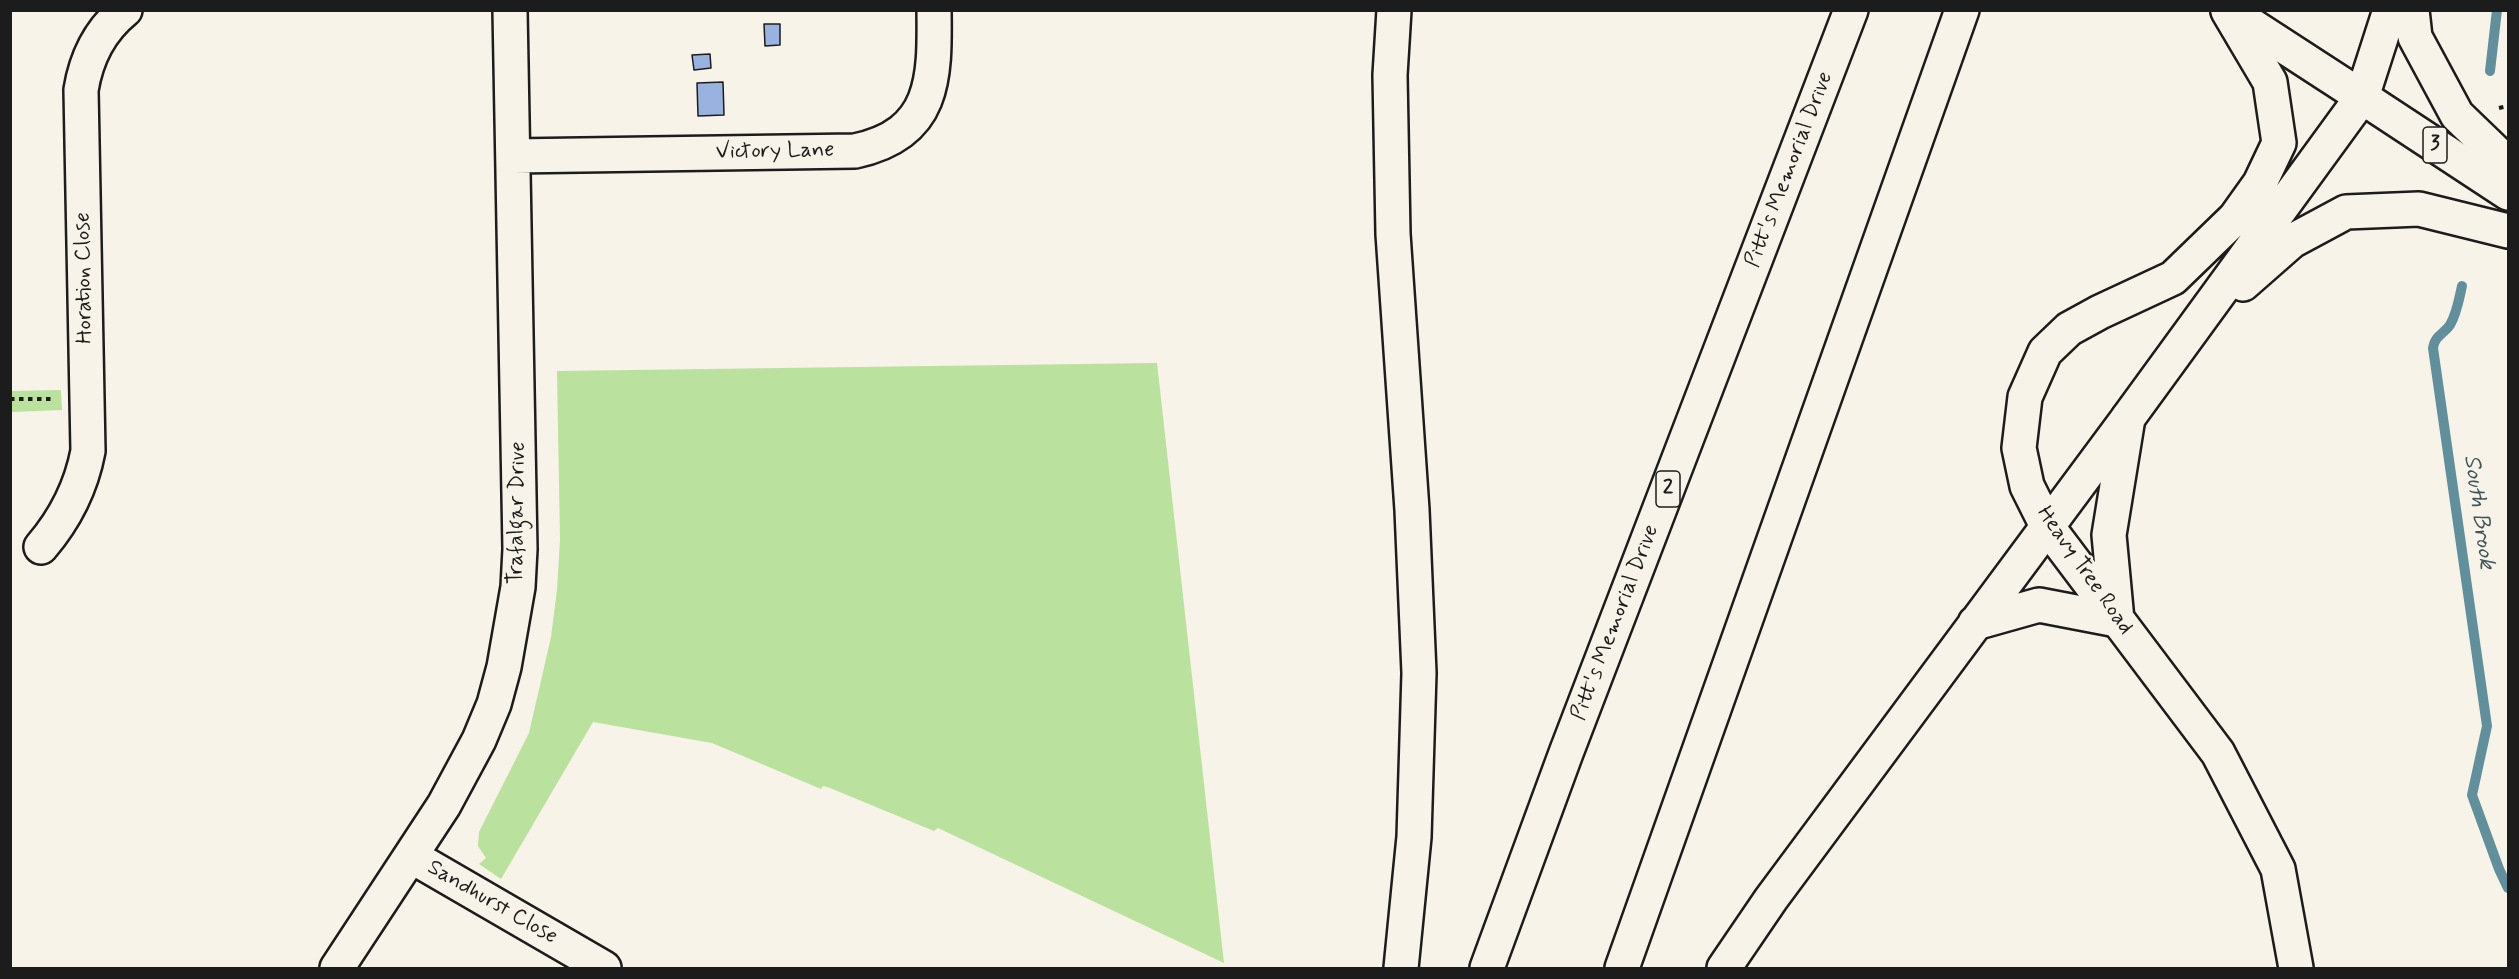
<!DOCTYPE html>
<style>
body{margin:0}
#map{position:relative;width:2519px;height:979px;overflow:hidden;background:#f7f3e8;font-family:Mynerve,sans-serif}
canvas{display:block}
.frame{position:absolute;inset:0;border:12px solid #1c1c1c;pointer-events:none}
</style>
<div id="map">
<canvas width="2519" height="979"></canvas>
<div class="frame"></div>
</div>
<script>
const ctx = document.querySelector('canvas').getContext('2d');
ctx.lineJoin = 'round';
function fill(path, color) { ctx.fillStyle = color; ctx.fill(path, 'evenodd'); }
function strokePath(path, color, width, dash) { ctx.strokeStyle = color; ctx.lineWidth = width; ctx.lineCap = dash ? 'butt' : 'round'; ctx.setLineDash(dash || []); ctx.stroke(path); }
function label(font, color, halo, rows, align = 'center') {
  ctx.font = font + ' Mynerve,sans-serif'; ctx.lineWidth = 4.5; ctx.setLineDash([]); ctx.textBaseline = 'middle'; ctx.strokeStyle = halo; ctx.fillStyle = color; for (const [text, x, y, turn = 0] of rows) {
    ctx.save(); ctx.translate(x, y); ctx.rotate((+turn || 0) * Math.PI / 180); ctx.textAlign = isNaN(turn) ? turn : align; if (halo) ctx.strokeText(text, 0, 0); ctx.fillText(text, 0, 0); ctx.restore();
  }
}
fill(new Path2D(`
 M 1157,363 L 1224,963 L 938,828 L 934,831 L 830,788 L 823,786 L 821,789 L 712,743 L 593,722 L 501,879 L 479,864 L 486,858 L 478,846 L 479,832 L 529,733 L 551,637 L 557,590 L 560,540 L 557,371 Z
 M 61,390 L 62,410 L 11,412 L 11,391 Z`), '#bae19d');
strokePath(new Path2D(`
 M 2490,71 L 2497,10
 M 2462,286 C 2459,299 2457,313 2450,325 C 2444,334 2435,335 2433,348 L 2487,726 L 2472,795 L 2499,869 L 2508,888`), '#618f9b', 10);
const building = new Path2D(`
 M 764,24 L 780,24 L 780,45 L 765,46 Z
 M 710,54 L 711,68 L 694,70 L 692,55 Z
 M 723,82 L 724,115 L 698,116 L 697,83 Z`);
fill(building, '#9ab2df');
strokePath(building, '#1c1c1c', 1.5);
const minor = new Path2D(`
 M 513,156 L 855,151 C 935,134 935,79 934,10
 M 41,547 C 65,519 81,488 88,451 L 81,90 C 86,59 99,31 125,10
 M 411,856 L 604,968
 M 337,968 L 444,805 L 479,740 L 494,704 L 504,667 L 518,587 L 520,549 L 510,10`);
const tertiary = new Path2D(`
 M 2228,11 L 2270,82 L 2279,143 L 2260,183 L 2235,218 L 2173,278 L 2100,312 L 2069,329 L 2045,352 L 2025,397 L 2019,448 L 2027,486 L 2047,526 L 2218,753 L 2278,869 L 2296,968
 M 2243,284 L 2292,241 L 2346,212 L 2419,209 L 2508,231
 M 2117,620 L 2109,535 L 2128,418 L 2362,97`);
const primary = new Path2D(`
 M 2362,97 L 2508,193`);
const trunk = new Path2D(`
 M 2228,10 L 2362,97`);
const motorway = new Path2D(`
 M 1394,10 L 1390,75 L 1393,234 L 1412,510 L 1419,673 L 1414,837 L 1401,968
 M 2412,10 L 2415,37 L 2457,115 L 2508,164
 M 2362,97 L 2390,10
 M 1975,623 L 2039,605 L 2117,620
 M 1487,968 L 1566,753 L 1851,10
 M 1622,968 L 1962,10
 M 1724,968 L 1771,899 L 2128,418`);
strokePath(minor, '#1c1c1c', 38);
strokePath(tertiary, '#1c1c1c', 38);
strokePath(primary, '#1c1c1c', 38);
strokePath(trunk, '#1c1c1c', 38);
strokePath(motorway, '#1c1c1c', 38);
strokePath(new Path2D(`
 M 2499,108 L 2508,106
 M 10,399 L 53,399`), '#1c1c1c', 4, [4.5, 4.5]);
strokePath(minor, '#f7f3e8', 33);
strokePath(tertiary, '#f7f3e8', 33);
strokePath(primary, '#f7f3e8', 33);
strokePath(trunk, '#f7f3e8', 33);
strokePath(motorway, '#f7f3e8', 33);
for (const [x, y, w] of [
 [2435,145,24],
 [1668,489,24]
]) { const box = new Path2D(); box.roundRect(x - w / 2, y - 18, w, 36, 4.5); ctx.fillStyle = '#f7f3e8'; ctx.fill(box); strokePath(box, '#1c1c1c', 1.5); }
label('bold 21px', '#1c1c1c', null, [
 ["3",2435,145],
 ["2",1668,489]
]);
label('22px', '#1c1c1c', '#f7f3e8', [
 ["Victory Lane",775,152,-1],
 ["Pitt's Memorial Drive",1790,170,-69],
 ["Horation Close",85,278,-91],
 ["Trafalgar Drive",518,513,-89],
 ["Heavy Tree Road",2084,571,55],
 ["Pitt's Memorial Drive",1616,623,-69],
 ["Sandhurst Close",492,903,30]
]);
label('italic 24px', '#3e555b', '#f7f3e8', [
 ["South Brook",2478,512,82]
]);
</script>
